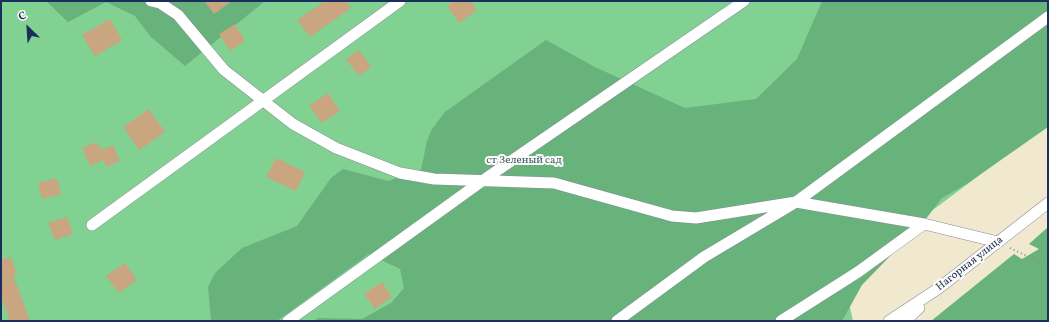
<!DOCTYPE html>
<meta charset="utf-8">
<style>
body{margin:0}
#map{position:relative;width:1049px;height:322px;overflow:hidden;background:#f0e9cf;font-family:Vollkorn,serif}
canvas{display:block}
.frame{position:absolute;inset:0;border:2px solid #1b2f5e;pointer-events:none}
.north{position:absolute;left:8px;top:8px;width:40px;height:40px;-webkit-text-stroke:3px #fdfcf7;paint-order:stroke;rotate:335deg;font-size:11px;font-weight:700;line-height:16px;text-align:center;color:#1b2f5e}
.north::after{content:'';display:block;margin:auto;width:14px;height:18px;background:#1b2f5e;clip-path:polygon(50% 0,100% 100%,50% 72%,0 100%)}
</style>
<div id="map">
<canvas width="1049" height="322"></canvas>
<div class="frame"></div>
<div class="north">С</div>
</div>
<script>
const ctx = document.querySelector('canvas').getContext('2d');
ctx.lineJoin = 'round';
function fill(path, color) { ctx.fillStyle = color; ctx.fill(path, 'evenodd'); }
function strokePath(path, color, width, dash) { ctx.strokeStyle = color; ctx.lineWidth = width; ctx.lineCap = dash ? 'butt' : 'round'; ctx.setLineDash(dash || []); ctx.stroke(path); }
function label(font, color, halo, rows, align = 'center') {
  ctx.font = font + ' Vollkorn,serif'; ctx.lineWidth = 4; ctx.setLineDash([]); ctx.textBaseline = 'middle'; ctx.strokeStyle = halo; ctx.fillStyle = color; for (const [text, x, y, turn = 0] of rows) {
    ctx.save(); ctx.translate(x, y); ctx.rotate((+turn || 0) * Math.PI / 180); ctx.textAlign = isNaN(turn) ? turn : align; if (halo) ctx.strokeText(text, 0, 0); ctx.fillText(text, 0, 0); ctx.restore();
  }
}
fill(new Path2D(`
 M 1,1 L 1048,1 L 1048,124 L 843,277 L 853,321 L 1,321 Z`), '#80d192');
fill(new Path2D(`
 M 46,1 L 265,1 L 185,66 L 150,36 L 135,16 L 106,2 L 68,22 Z
 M 822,1 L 1048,1 L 1048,127 L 968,183 L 942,198 L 925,220 L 862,285 L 842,321 L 314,321 L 318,318 L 362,319 L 391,303 L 404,288 L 400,269 L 369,254 L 277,321 L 211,321 L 208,287 L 215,273 L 242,248 L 297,226 L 331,178 L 343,169 L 388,181 L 421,170 L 427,141 L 432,129 L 445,112 L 546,40 L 595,67 L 685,108 L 756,99 L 797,59 Z
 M 1048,227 L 1048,321 L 931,321 L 1014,254 L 1022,259 L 1039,249 L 1029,244 Z`), '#68b37c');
fill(new Path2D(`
 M 204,1 L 232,1 L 214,14 Z
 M 325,1 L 346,1 L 351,8 L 310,37 L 297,20 Z
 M 454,1 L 471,1 L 477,10 L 459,23 L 447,6 Z
 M 110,19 L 122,40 L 95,56 L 82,35 Z
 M 235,24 L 245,41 L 230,51 L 219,34 Z
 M 359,50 L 371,67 L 359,76 L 346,59 Z
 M 328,93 L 340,111 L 322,123 L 309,106 Z
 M 149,109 L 165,132 L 139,150 L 123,127 Z
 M 97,142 L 101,150 L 113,145 L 120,161 L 106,167 L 103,160 L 90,166 L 82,148 Z
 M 276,158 L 305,172 L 296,191 L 266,177 Z
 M 57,178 L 61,194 L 42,199 L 38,183 Z
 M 67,217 L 73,234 L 55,240 L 48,223 Z
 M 11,257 L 17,274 L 13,275 L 30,321 L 10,321 L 1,297 L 1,260 Z
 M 125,263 L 137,280 L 119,293 L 106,276 Z
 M 382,282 L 392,297 L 375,309 L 364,294 Z`), '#c9a580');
const minor = new Path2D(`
 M 151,1 L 160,3 L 178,15 L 224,70 L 293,124 L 336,148 L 400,173 L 434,179 L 554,183 L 672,216 L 696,218 L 796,202 L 924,224 L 998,242
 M 92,225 L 400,1
 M 288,321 L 482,181 L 744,1
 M 617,321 L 704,257 L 796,202 L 1048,17
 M 781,321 L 858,272 L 924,224
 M 889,321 L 939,288 L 1048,203
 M 905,321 L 919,308`);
strokePath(minor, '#868c96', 12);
strokePath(new Path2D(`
 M 1010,248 L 1048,266`), '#868c96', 2, [1, 3]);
strokePath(minor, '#fff', 11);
label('11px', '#39606e', '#fdfcf7', [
 ["ст Зеленый сад",524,161]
]);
label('11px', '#1b2f5e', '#fdfcf7', [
 ["Нагорная улица",970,264,-38]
]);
</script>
